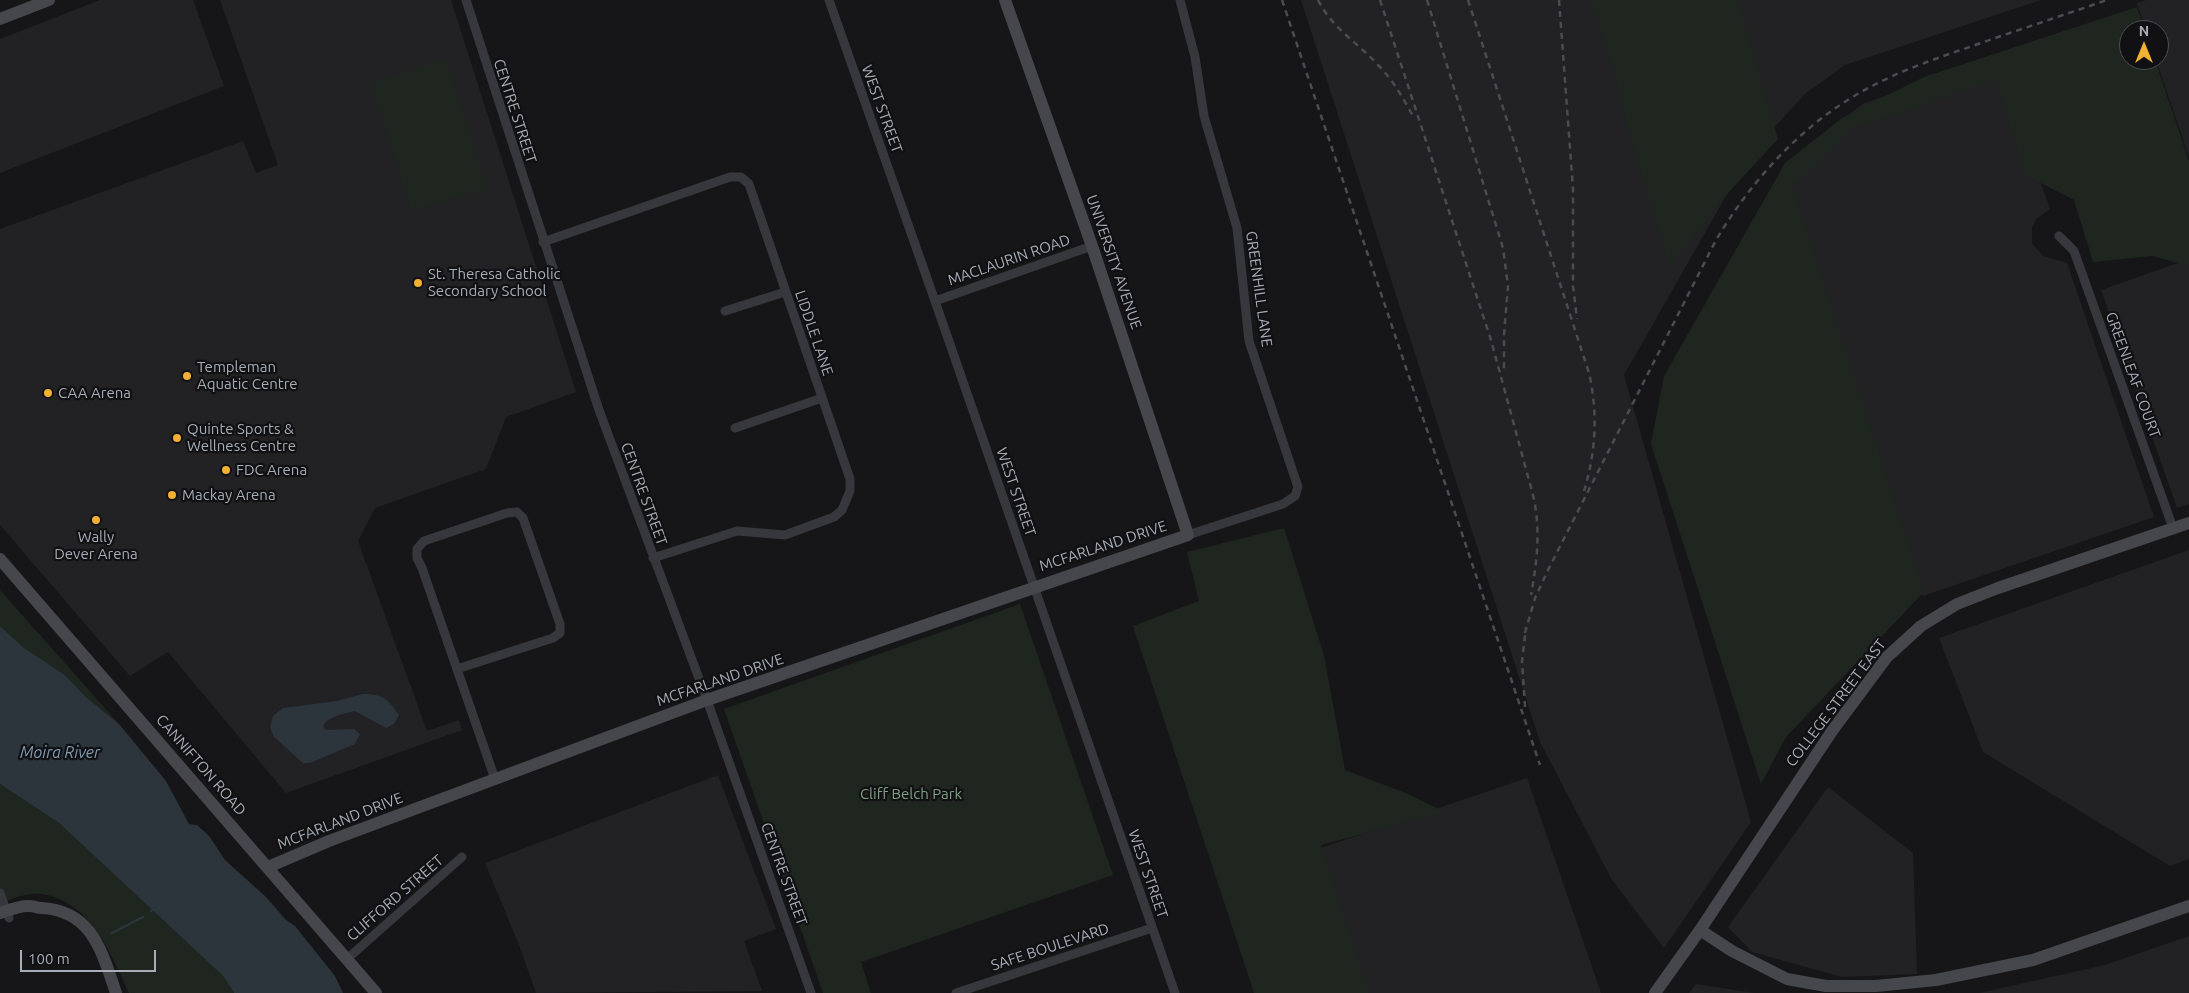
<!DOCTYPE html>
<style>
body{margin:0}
#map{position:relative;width:2189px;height:993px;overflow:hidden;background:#161618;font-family:Ubuntu,sans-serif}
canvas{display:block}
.north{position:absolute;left:2119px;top:20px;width:50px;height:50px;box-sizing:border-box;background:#111113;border:1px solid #4d4f55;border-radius:50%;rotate:0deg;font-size:14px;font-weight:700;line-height:20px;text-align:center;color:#a8adb8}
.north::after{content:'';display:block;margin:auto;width:18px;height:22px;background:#f2b134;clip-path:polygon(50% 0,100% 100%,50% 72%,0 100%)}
.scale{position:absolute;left:20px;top:950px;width:136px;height:22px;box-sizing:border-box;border:2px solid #a8adb8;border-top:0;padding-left:6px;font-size:15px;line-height:18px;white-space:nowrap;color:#a8adb8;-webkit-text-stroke:4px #111113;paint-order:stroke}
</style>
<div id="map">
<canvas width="2189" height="993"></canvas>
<div class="north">N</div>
<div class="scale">100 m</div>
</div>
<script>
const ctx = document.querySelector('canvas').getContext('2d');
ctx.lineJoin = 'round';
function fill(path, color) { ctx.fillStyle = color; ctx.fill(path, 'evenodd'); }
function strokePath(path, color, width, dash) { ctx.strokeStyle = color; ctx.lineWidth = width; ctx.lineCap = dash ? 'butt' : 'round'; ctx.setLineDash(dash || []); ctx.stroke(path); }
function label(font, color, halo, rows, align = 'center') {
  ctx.font = font + ' Ubuntu,sans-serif'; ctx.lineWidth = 4.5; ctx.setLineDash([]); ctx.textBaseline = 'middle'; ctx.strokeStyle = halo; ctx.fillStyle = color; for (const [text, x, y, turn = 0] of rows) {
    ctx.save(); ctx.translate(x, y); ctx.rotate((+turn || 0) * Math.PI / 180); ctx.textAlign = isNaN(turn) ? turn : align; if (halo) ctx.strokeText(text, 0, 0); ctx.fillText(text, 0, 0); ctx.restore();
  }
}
fill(new Path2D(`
 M 100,0 L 193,0 L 224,86 L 0,173 L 0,39 Z
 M 220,0 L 451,0 L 576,392 L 506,417 L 486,469 L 375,508 L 358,541 L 427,731 L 459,720 L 462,730 L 286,793 L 168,652 L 130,676 L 0,525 L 0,229 L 243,141 L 256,173 L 278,165 Z
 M 1301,0 L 2041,0 L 1845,65 L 1805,94 L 1770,132 L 1738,175 L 1624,375 L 1751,822 L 1664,948 L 1612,880 L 1540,742 Z
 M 2146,0 L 2189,0 L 2189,157 L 2156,60 L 2159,60 L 2159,30 L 2146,30 L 2137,3 Z
 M 1996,57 L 2050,209 L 2036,219 L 2032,227 L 2032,243 L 2043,256 L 2067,263 L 2154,517 L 1923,596 L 1782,190 L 1831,130 L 1862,104 Z
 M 2189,259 L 2189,504 L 2177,508 L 2101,290 Z
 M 2189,550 L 2189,859 L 2170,866 L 1983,752 L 1939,638 Z
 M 718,775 L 776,929 L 744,941 L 762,991 L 536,993 L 519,945 L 485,863 Z
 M 1527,778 L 1601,993 L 1363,993 L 1315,850 Z
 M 1828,787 L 1913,853 L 1917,974 L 1842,977 L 1752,952 L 1728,927 Z
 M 2189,936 L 2189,993 L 1979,993 L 2105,965 Z
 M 1696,984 L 1755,993 L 1689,993 Z`), '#222225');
fill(new Path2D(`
 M 1591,0 L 1738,0 L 1778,139 L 1729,192 L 1670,266 L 1627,126 L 1617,80 Z
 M 2137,7 L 2145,30 L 2129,30 L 2129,60 L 2155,60 L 2189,161 L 2189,266 L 2152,256 L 2093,262 L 2074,200 L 2025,175 L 1996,79 L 1848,131 L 1817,165 L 1792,185 L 1924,592 L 1786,737 L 1761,784 L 1651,444 L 1664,376 L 1785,163 L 1842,118 L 1924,77 Z
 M 446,59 L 487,188 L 412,212 L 371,83 Z
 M 1284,528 L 1324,655 L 1345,770 L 1406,793 L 1445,812 L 1321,845 L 1369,993 L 1254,993 L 1133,626 L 1199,601 L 1187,552 Z
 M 0,590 L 119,724 L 86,697 L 65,675 L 23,647 L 0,626 Z
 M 1020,604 L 1113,875 L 861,962 L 871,993 L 823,993 L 724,709 Z
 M 0,784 L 59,823 L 223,976 L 234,993 L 129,993 C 111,954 91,901 41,894 C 28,892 12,899 0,903 Z`), '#1e261f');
fill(new Path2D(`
 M 0,626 L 23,647 L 65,675 L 86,697 L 119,724 L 166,781 L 189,824 L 197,825 L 209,836 L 225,860 L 266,897 L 286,920 L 295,926 L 335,976 L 343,993 L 234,993 L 223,976 L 59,823 L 0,784 Z
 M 363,694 C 384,694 387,699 399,715 L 394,724 L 386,728 L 355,711 C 344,714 327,716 323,727 L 326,730 L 354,729 L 360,734 L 355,744 L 310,763 L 303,763 L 274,737 L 270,727 L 273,716 L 283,708 L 337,701 Z`), '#2c353c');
strokePath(new Path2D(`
 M 151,911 L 153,910
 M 112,933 L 143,917`), '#2c353c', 2.5);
strokePath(new Path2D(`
 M 466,0 L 599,410 L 707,700 L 811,993
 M 829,0 L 935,301 L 1175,993
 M 1180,0 L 1195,57 L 1204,116 L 1237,228 L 1249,341 L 1298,487 L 1295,496 L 1283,504 L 1188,535
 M 2059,236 L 2074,251 L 2173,528
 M 543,242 L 730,177 L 741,177 L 749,184 L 850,479 L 850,491 L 842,510 L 834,517 L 785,535 L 737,531 L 653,558
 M 935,301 L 1092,246
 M 725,311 L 785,292
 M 735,428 L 822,398
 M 457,669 L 553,638 L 560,633 L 560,624 L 523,518 L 517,512 L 507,513 L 424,541 L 417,549 L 417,558 L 422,568 L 495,779
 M 0,893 L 9,918
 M 347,959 L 462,857
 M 956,993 L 1152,928`), '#37383d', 9);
strokePath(new Path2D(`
 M 0,19 L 49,0
 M 0,559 L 376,993
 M 268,867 L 329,841 L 707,700 L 1188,535 L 1092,246 L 1005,0
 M 0,913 C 9,910 21,905 30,906 C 34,906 37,908 41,908 C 92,910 102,952 116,993
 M 1700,930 L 1732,951 L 1787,979 L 1826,986 L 1876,986 L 1936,980 L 2033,960 L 2189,906
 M 1655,993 L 1700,930 L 1832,731 L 1887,657 L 1921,626 L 1957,604 L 1998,588 L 2189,523`), '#45474d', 12);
strokePath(new Path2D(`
 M 1282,0 L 1540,765
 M 1318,0 C 1332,28 1358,43 1378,65 C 1393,80 1403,98 1413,116
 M 1380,0 L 1491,340 L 1533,495 C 1541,529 1537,562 1531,595
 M 1427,0 L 1503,248 L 1508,286 L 1504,335 L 1504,370
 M 1468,0 L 1589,373 C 1598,413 1596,452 1584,491
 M 1559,0 L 1573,189 L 1573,286 L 1577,319
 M 1525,633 L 1535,598 L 1549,568 L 1716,240 C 1755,175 1808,118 1876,84 C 1909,67 1944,56 1978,44 C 2021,29 2064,15 2107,0
 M 1525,707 L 1522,661 L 1526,627`), '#4a4c52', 2.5, [6, 5]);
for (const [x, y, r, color] of [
 [418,283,5,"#f2b134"],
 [187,376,5,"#f2b134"],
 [48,393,5,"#f2b134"],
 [177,438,5,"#f2b134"],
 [226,470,5,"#f2b134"],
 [172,495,5,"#f2b134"],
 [96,520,5,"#f2b134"]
]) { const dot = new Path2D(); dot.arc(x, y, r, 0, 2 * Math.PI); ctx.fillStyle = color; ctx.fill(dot); strokePath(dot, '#111113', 2); }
label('15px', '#a8adb8', '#111113', [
 ["WEST STREET",882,109,70],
 ["CENTRE STREET",515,111,72],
 ["MACLAURIN ROAD",1009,260,-19],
 ["UNIVERSITY AVENUE",1114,262,71],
 ["GREENHILL LANE",1259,289,82],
 ["LIDDLE LANE",814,333,71],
 ["GREENLEAF COURT",2133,375,70],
 ["WEST STREET",1016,492,71],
 ["CENTRE STREET",644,494,70],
 ["MCFARLAND DRIVE",1103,546,-18],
 ["MCFARLAND DRIVE",720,680,-19],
 ["COLLEGE STREET EAST",1836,703,-53],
 ["CANNIFTON ROAD",201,765,49],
 ["MCFARLAND DRIVE",340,821,-21],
 ["CENTRE STREET",784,874,70],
 ["WEST STREET",1148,874,71],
 ["CLIFFORD STREET",395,898,-41],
 ["SAFE BOULEVARD",1050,947,-18]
]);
label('15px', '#a8adb8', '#111113', [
 ["St. Theresa Catholic",428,274],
 ["Secondary School",428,291],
 ["Templeman",197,367],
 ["Aquatic Centre",197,384],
 ["CAA Arena",58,393],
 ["Quinte Sports &",187,429],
 ["Wellness Centre",187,446],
 ["FDC Arena",236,470],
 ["Mackay Arena",182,495],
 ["Wally",96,537,"center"],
 ["Dever Arena",96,554,"center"]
], 'left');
label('15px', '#7fa381', '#111113', [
 ["Cliff Belch Park",911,794]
]);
label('italic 16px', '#7f9bb3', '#111113', [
 ["Moira River",60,753]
]);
</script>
